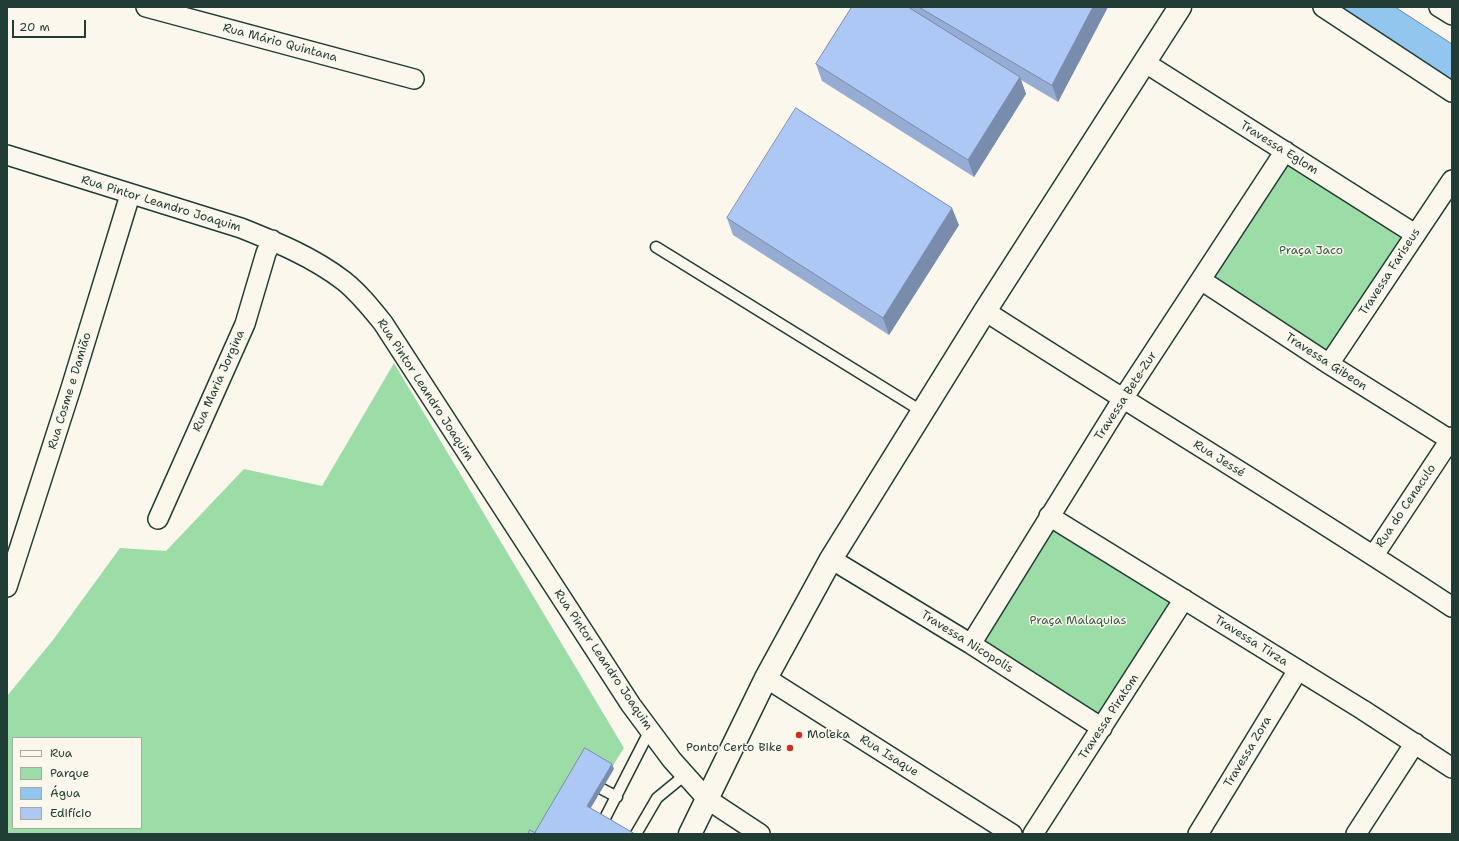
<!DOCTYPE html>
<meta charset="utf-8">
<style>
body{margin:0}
#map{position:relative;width:1459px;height:841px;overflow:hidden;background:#fbf7ec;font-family:"Shantell Sans",sans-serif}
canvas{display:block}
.frame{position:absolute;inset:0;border:8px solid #1f3d34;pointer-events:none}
.legend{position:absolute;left:12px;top:737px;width:130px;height:92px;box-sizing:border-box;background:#fbf7ec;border:1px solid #a3ada2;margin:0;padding:5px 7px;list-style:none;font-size:12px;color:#1f3d34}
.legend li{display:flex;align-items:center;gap:8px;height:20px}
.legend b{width:20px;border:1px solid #a3ada2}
.scale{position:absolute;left:12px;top:20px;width:74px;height:18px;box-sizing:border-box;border:2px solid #1f3d34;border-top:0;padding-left:5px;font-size:12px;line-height:14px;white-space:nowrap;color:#1f3d34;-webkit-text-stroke:3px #fbf7ec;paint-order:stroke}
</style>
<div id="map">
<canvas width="1459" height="841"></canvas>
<div class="frame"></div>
<ul class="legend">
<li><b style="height:5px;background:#fbf7ec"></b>Rua</li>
<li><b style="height:11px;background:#9cdca6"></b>Parque</li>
<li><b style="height:11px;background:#92c6ef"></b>Água</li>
<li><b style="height:11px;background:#aec8f5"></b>Edifício</li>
</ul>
<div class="scale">20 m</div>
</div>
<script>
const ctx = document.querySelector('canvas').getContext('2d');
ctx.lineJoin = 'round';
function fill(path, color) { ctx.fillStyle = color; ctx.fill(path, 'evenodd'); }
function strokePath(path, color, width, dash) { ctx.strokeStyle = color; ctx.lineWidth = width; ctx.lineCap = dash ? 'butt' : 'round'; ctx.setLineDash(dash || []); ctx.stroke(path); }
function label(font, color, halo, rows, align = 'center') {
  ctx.font = font + ' "Shantell Sans",sans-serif'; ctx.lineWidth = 3; ctx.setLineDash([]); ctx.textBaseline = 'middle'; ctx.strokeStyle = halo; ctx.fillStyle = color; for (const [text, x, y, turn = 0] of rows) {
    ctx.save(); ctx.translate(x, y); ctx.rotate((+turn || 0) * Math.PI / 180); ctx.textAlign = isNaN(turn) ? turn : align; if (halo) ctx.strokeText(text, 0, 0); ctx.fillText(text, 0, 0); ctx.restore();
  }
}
fill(new Path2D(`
 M 1294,150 L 1410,225 L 1328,352 L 1212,277 Z
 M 394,363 L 624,748 L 569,834 L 7,834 L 7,696 L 53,640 L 120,548 L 166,551 L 244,469 L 322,486 ZM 13,738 L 141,738 L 141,828 L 13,828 Z
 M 1056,526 L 1174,601 L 1099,717 L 982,641 Z`), '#9cdca6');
const water = new Path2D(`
 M 1338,7 L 1395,7 L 1452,44 L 1452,80 Z`);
fill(water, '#92c6ef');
strokePath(water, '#648fa4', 1);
const lane = new Path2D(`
 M 656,247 L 923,412
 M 602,789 L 617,797
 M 604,820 L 650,730
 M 636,834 L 657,798 L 685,775`);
const street = new Path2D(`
 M 146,7 L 414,79
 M 1323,7 L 1452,92
 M 1439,7 L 1452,15
 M 1144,62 L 1415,234
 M 7,155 L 241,228 C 276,242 313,257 344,281 C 359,293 371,308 383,323 L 631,705 L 672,760 L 707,799 L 760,834
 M 1201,280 L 1329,364 L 1452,441
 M 985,311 C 1140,411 1298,505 1452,607
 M 1329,364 L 1452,180
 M 1049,516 L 1363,710 L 1452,768
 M 158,519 L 245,324 L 266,253 L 272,240
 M 1374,555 L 1452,437
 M 831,559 L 971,644 L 1102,728
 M 7,587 L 71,388 L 130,195
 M 971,644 L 1122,400 L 1285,151
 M 766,678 L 1012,834
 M 1033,834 L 1184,599
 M 1198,834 L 1298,670
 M 1356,834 L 1415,743`);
const secondary = new Path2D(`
 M 690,834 L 766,678 L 831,559 L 985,311 L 1180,7`);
strokePath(lane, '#1f3d34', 13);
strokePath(street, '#1f3d34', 22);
strokePath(secondary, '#1f3d34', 25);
strokePath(lane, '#fbf7ec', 10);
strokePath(street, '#fbf7ec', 19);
strokePath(secondary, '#fbf7ec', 22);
fill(new Path2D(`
 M 852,7 L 1108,7 L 1058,102 L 1021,80 L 1026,94 L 974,177 L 822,81 L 816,64 Z
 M 727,218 L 959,225 L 889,335 L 733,235 Z`), '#96acd3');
fill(new Path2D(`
 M 1093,7 L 1108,7 L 1058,102 L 1052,85 Z
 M 1020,77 L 1026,94 L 974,177 L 968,160 Z
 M 952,208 L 959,225 L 889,335 L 883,318 Z
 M 612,764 L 614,769 L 589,811 L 587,806 Z`), '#7a8cac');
const building = new Path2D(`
 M 852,7 L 908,7 L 1020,77 L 968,160 L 816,64 Z
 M 919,7 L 1093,7 L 1052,85 Z
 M 796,108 L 952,208 L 883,318 L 727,218 Z
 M 585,748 L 612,764 L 587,806 L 635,834 L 537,834 L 535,833 Z
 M 530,830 L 537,834 L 528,834 Z`);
fill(building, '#aec8f5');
strokePath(building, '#7a8cac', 1);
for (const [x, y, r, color] of [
 [799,735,4,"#c8321e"],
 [790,748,4,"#c8321e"]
]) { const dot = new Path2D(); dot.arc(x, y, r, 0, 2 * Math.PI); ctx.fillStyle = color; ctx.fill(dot); strokePath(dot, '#fbf7ec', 1.5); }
label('12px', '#1f3d34', '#fbf7ec', [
 ["Rua Mário Quintana",280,43,15],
 ["Travessa Eglom",1279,148,32],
 ["Rua Pintor Leandro Joaquim",161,204,17],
 ["Travessa Fariseus",1390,272,-57],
 ["Travessa Gibeon",1326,362,33],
 ["Rua Maria Jorgina",219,381,-66],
 ["Rua Pintor Leandro Joaquim",425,390,57],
 ["Rua Cosme e Damião",70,391,-73],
 ["Travessa Bete-Zur",1126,396,-57],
 ["Rua Jessé",1219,459,32],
 ["Rua do Cenaculo",1406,506,-56],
 ["Travessa Tirza",1251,641,32],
 ["Travessa Nicopolis",967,642,32],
 ["Rua Pintor Leandro Joaquim",603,660,56],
 ["Travessa Piratom",1109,717,-57],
 ["Travessa Zora",1248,752,-59],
 ["Rua Isaque",889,756,32]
]);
label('12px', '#385d4b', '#fbf7ec', [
 ["Praça Jaco",1311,251],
 ["Praça Malaquias",1078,621]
]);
label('12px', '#1f3d34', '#fbf7ec', [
 ["Moleka",807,735],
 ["Ponto Certo Bike",782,748,"right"]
], 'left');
</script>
